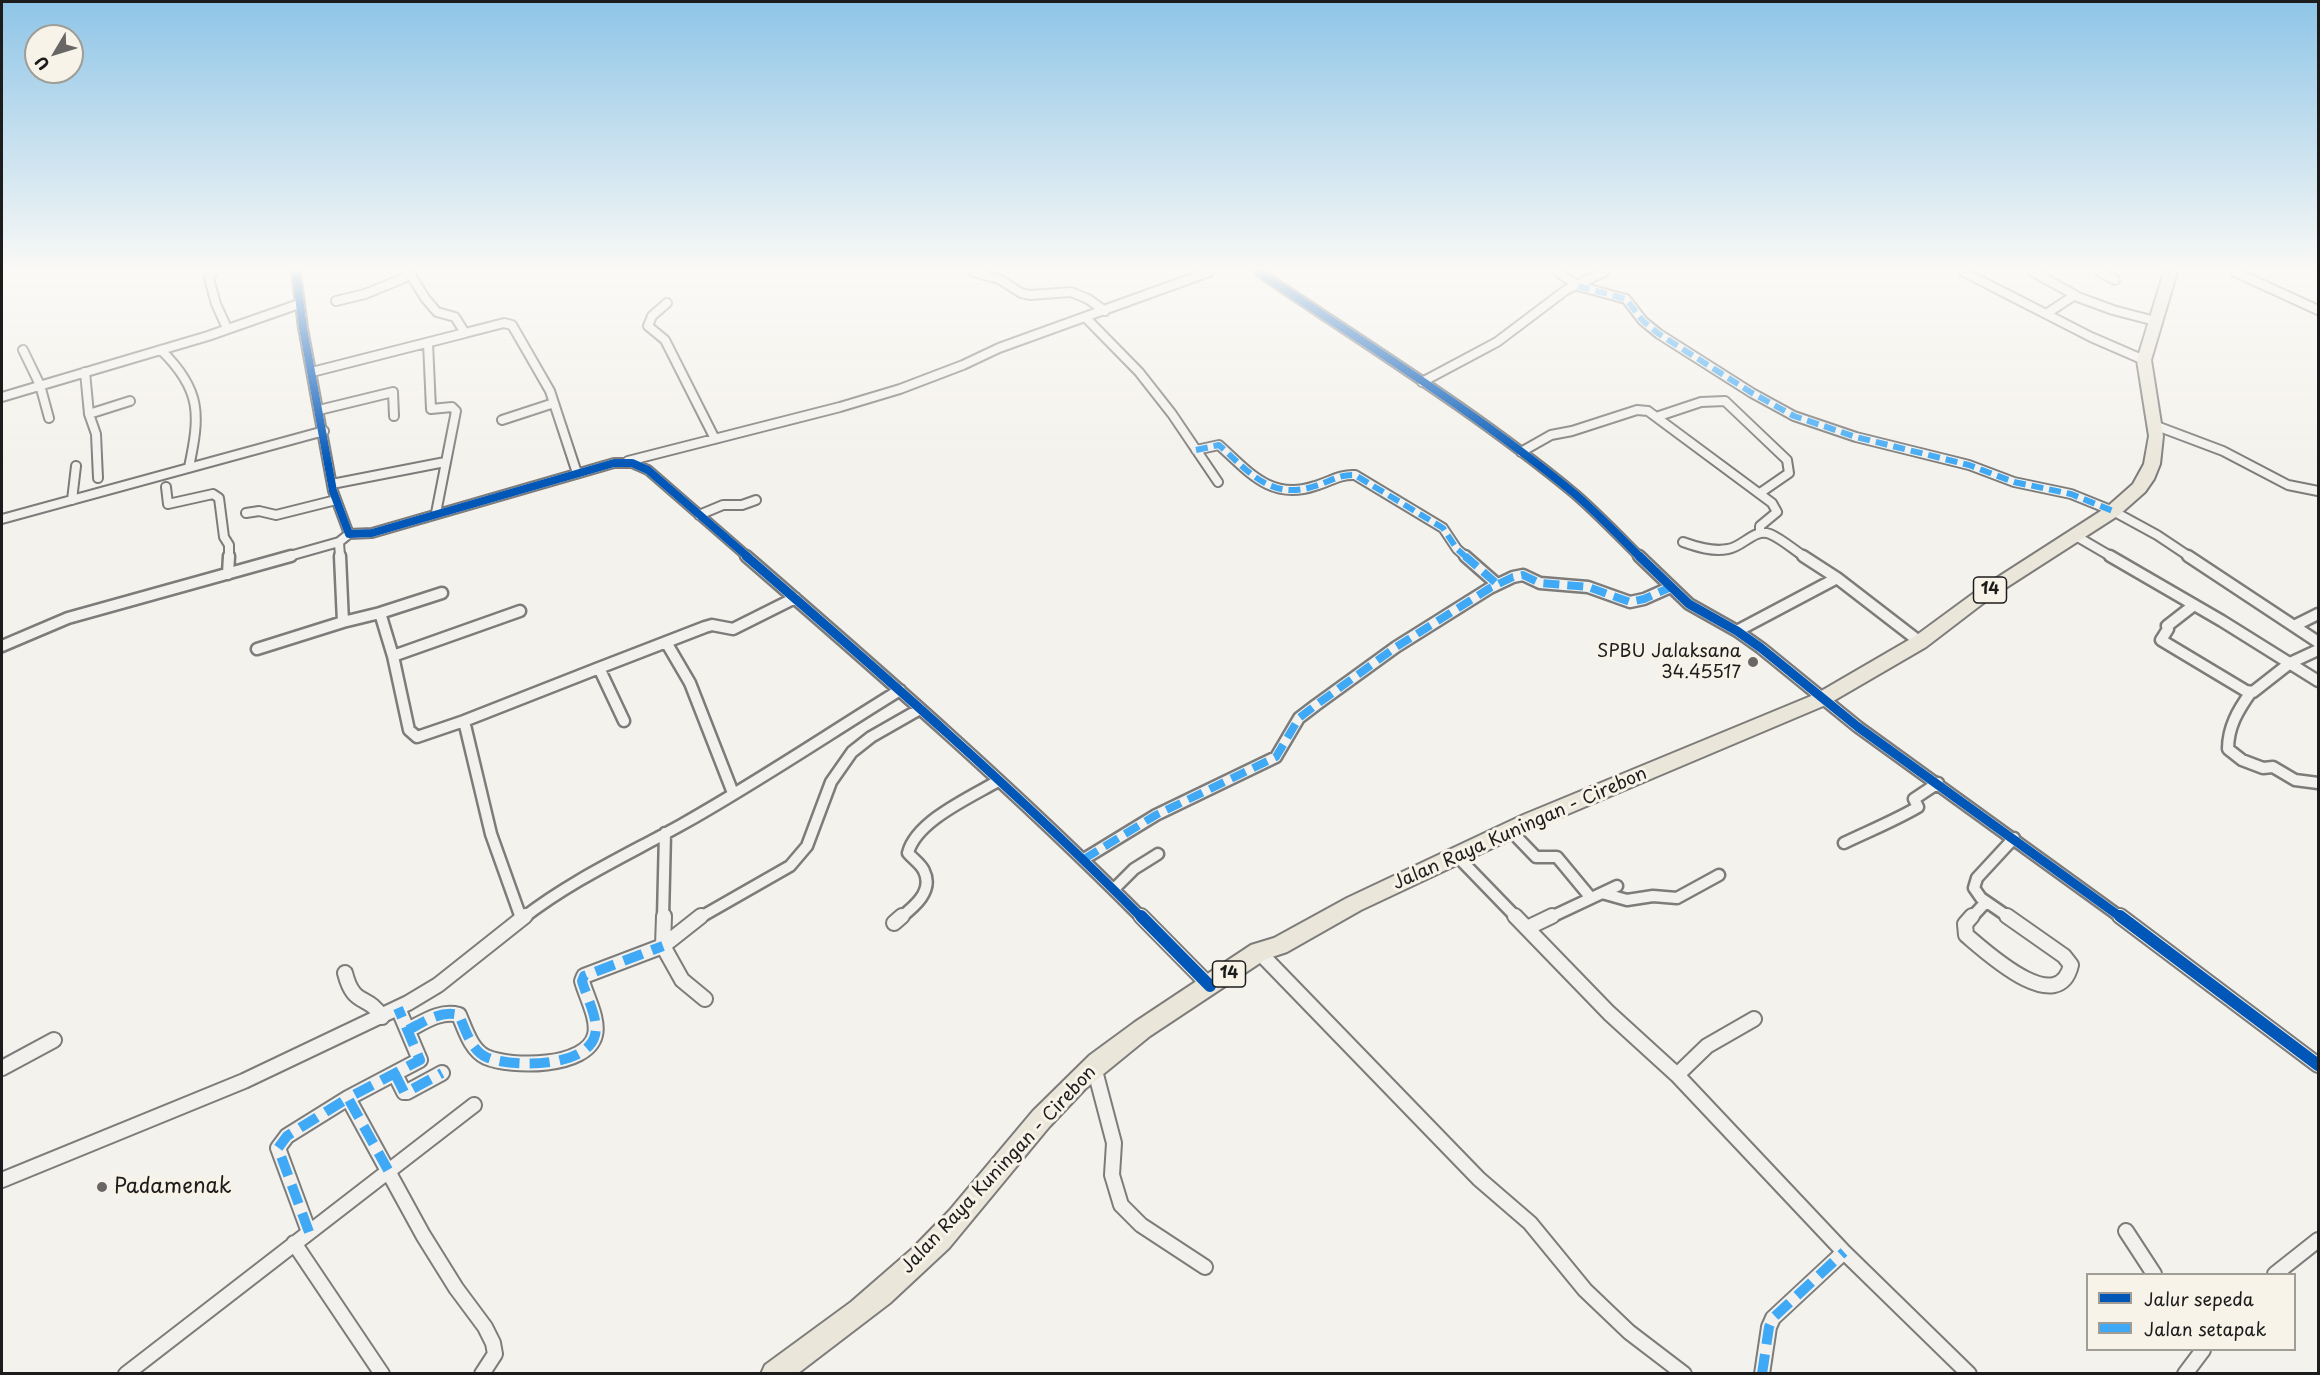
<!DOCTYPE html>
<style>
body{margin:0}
#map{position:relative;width:2320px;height:1375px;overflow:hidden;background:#f4f2ec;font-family:"Playpen Sans",sans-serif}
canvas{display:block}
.frame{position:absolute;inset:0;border:3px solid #1c1c1c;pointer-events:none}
.legend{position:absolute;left:2086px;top:1273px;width:210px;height:78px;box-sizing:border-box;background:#f7f3e8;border:2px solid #9f9d96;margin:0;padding:8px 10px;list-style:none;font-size:18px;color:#1c1c1c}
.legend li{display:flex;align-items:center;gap:12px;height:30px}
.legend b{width:30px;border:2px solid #9f9d96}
.north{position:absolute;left:24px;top:24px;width:60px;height:60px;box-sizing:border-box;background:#f7f3e8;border:2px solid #9f9d96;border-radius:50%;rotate:232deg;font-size:16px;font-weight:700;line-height:24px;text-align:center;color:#1c1c1c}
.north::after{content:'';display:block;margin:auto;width:21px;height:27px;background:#686765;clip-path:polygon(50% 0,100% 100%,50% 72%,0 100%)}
</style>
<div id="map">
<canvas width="2320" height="1375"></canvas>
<div class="frame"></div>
<ul class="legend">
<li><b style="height:8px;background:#0057b8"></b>Jalur sepeda</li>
<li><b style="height:8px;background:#3fa9f5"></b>Jalan setapak</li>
</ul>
<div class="north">U</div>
</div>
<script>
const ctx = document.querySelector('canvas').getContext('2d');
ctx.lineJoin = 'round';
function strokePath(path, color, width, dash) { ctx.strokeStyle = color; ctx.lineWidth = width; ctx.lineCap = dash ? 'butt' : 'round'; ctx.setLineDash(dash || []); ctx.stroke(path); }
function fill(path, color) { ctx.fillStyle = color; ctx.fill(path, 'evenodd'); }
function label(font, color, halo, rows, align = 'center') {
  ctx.font = font + ' "Playpen Sans",sans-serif'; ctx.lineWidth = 6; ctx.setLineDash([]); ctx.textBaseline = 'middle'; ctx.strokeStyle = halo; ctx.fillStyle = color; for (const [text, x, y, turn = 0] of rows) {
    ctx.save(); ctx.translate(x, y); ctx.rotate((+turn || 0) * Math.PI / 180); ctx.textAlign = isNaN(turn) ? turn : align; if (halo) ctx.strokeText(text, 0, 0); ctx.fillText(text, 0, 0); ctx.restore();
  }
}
const streetFar2 = new Path2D(`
 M 213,272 L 209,278 L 216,304 L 227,328
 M 296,272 L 303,328 L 333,491 L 349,534 L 372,533 L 614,463 L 632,463 L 648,470 L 748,557
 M 409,272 L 425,298 L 437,312 L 455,317 L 465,333 L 504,323 L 512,325 L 550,391 L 577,473
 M 973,272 L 999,279 L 1021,293 L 1030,295 L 1071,292 L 1088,299 L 1105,311
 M 1259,272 C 1365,344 1476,412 1575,494 C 1598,514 1619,536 1640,557
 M 1558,272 L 1578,286 L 1626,299 L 1643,321 L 1659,334 L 1752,393 L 1794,416 L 1856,437 L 1969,465 L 2014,482 L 2071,494 L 2113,511 L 2157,535 L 2190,557
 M 1964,272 L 2091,337 L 2144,360
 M 2033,272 L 2075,295 L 2046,314
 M 2100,272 L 2115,280
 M 2235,272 L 2318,310
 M 2075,296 L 2113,310 L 2155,321
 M 336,301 L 365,294 L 409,276
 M 667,303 L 652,316 L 648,326 L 665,340 L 715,439
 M 1086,318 L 1139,372 L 1172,414 L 1218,482
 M 428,343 L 431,409 L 452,407 L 456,411 L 436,513
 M 23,350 L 40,385 L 49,418
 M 161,350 C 202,390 200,415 189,467
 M 85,372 L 89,414 L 96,434 L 98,478
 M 312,372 L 465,333
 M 1422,382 L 1497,342 L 1566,290 L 1604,272
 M 2,397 L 208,336 L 299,304
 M 319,410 L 393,392 L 394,416
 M 89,414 L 130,401
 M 1656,417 L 1701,402 L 1725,401 L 1787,460 L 1789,473 L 1760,493
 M 502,420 L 554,403
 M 2154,425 L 2223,451 L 2288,485 L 2318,491
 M 1196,450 L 1219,445 C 1249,472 1271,501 1315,486 C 1329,482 1340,474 1355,475 L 1443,528 L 1457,549 L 1466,557
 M 1521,452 L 1551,435 L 1572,431 L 1637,410 L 1648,411 L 1772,503 L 1777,512 L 1760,526 L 1760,533
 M 628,461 L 840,407 L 900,389 L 963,365 L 999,348 L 1209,272
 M 332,484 L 445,462
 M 166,487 L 168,504 L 213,494 L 219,498 L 224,537 L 229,545 L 229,557
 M 72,500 L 76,466
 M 246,513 L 259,511 L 276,515 L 336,500
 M 699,515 L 723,505 L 742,505 L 756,500
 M 2,519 L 324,431
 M 2076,536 L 2112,557
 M 1683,542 C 1697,547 1713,552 1728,549 C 1743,547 1754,528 1770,534 C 1782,539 1794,550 1805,557
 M 286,557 L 339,542
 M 340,557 L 339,542 L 349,534`);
const streetFar1 = new Path2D(`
 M 340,556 L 343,622 L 380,613 L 393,656 L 409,730 L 417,737 L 464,721 L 491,834 L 521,918
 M 746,556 C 881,673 1016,791 1142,918
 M 1465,556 L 1497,584
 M 1639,556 L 1689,604 L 1737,631 L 1761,648 L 1858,727 L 2122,918
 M 1803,556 L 1837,578 L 1920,642
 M 2110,556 L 2222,621 L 2318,681
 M 2188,556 L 2318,642
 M 228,574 L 229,556
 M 2194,605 L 2167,626 L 2168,629 L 2161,640 L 2246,691 L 2253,692 L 2290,663 L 2318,650
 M 380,613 L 442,593
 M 2294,626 L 2318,614
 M 1737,631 L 1837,578
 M 666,642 L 690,683 L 733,793
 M 2,646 L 68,618 L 291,556
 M 257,649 L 343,622
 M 393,656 L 520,611
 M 599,668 L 705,627 L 712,625 L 733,629 L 795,598
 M 2251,692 C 2238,710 2228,727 2228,749 L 2242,760 L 2263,768 L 2273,767 L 2295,780 L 2318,783
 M 464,721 L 599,668 L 624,721
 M 1510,830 L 1536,857 L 1557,857 L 1591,898
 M 1844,843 C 1869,831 1894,821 1918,807 L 1914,799 L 1938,783
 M 1456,855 L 1517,918
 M 1084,859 L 1156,815 L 1276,757 L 1299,718 L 1316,705 L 1396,647 L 1490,588 L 1513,577 L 1523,575 L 1540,583 L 1588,587 L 1630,602 L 1644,599 L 1671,587
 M 1114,889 L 1134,869 L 1158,854
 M 1602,893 L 1627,900 L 1653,896 L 1677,898 L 1719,875
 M 523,918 C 572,880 627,855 681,825 C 756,783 827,735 900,690
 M 663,918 L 665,833
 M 699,918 L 790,866 L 807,846 L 831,782 L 852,752 L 871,737 L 920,709
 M 900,918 C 914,907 934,891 924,871 C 921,864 913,859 908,853 C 916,821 971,797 998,781
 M 1549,918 L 1617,886
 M 1971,918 L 1986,902
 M 2010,918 L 1981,898 L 1974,888 L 1977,878 L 2014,838`);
const street = new Path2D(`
 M 664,916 L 663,946 L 682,980 L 705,999
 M 1141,916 L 1210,986
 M 1515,916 L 1609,1013 L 1677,1075 L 1844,1252 L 1969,1374
 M 1972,916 L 1965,924 L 1966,935 C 1985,951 2058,1019 2071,965 L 2064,956 L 2007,916
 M 2120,916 L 2318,1065
 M 894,923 L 902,916
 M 1527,928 L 1552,916
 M 1259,952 L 1479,1179 L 1530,1223 L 1585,1290 L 1629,1332 L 1684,1374
 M 345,973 C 354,1008 367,993 382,1017
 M 398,1008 L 420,1060 L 348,1098 L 423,1235 L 456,1288 L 485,1327 L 493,1343 L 495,1354 L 482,1374
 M 408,1030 C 424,1022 440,1010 459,1015 C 465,1029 471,1050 486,1057 C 511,1068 587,1068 595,1035 C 599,1019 586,996 582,981 L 584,976 L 663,946 L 701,916
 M 1094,1067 L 1114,1143 L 1112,1175 L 1121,1205 L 1141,1225 L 1205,1267
 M 2,1068 L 54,1040
 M 395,1074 L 404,1092 L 407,1092 L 442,1073
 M 1677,1075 L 1707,1046 L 1754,1019
 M 2,1180 L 244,1081 L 408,1003 L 438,985 L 525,916
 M 2126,1231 L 2154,1274
 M 309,1232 L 278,1148 L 287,1136 L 348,1098
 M 294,1243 L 382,1374
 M 2275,1274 L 2318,1240
 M 126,1374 L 474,1105
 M 1762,1374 L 1769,1327 L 1773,1318 L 1844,1252
 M 2185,1374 L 2203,1350`);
const highway = new Path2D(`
 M 2164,272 L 2177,272 L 2151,360 L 2163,436 L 2160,464 L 2154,479 L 2145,492 L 2119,515 L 1990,598 L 1926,647 L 1828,704 L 1537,827 L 1361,910 L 1287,952 L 1266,959 L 1150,1036 L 1085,1089 L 1049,1127 L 949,1248 L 890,1303 L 797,1374 L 761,1374 L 765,1365 L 851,1302 L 912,1249 L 949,1211 L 1033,1111 L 1090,1055 L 1135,1022 L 1251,945 L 1274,938 L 1347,898 L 1523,815 L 1816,694 L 1914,637 L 1978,590 L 2107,507 L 2133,484 L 2144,464 L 2149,436 L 2137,360 Z`);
strokePath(streetFar2, '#7d7c7a', 12);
strokePath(streetFar1, '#7d7c7a', 15);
strokePath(street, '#7d7c7a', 18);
strokePath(highway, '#7d7c7a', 4);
strokePath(streetFar2, '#f2f1ed', 8);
strokePath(streetFar1, '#f2f1ed', 10);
strokePath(street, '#f2f1ed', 14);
fill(highway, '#eae6da');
strokePath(new Path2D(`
 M 1578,286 L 1626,299 L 1643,321 L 1659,334 L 1752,393 L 1794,416 L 1856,437 L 1969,465 L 2014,482 L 2071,494 L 2113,511
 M 1196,450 L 1219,445 C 1249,472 1271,501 1315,486 C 1329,482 1340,474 1355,475 L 1443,528 L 1457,549 L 1466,557`), '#3fa9f5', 6, [12, 6]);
strokePath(new Path2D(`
 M 1465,556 L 1497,584
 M 1084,859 L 1156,815 L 1276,757 L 1299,718 L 1316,705 L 1396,647 L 1490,588 L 1513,577 L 1523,575 L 1540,583 L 1588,587 L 1630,602 L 1644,599 L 1671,587`), '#3fa9f5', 8, [16, 8]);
strokePath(new Path2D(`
 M 408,1030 C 424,1022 440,1010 459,1015 C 465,1029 471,1050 486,1057 C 511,1068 587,1068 595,1035 C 599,1019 586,996 582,981 L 584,976 L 663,946
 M 395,1074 L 404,1092 L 407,1092 L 442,1073
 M 388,1170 L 348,1098 L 420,1060 L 398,1008
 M 309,1232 L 278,1148 L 287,1136 L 348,1098
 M 1762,1374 L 1769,1327 L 1773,1318 L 1844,1252`), '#3fa9f5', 10, [20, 10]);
strokePath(new Path2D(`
 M 296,272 L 303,328 L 333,491 L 349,534 L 372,533 L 614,463 L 632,463 L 648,470 L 748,557
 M 1259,272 C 1365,344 1476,412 1575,494 C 1598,514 1619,536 1640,557`), '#0057b8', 8);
strokePath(new Path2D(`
 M 746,556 C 881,673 1016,791 1142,918
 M 1639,556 L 1689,604 L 1737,631 L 1761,648 L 1858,727 L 2122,918`), '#0057b8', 9);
strokePath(new Path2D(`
 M 1141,916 L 1210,986
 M 2120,916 L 2318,1065`), '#0057b8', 12);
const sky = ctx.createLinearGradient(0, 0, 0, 465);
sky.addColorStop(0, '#8ec5e7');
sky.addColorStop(0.58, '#faf9f6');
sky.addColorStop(1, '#faf9f600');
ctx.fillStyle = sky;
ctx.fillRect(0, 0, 2320, 465);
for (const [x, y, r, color] of [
 [1753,662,6,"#686765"],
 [102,1187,6,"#686765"]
]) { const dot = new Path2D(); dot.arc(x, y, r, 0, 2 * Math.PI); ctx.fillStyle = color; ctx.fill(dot); strokePath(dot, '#f7f3e8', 2); }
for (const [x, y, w] of [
 [1990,590,33],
 [1229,974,33]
]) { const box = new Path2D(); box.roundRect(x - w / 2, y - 13, w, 26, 4.5); ctx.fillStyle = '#f7f3e8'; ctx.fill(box); strokePath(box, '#1c1c1c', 1.5); }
label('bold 16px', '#1c1c1c', null, [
 ["14",1990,590],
 ["14",1229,974]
]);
label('18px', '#1c1c1c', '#f7f3e8', [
 ["SPBU Jalaksana",1741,652],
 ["34.45517",1741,673]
], 'right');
label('18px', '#1c1c1c', '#f7f3e8', [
 ["Jalan Raya Kuningan - Cirebon",1520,829,-24],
 ["Jalan Raya Kuningan - Cirebon",999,1170,-47]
]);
label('21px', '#1c1c1c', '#f7f3e8', [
 ["Padamenak",114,1187]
], 'left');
</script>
